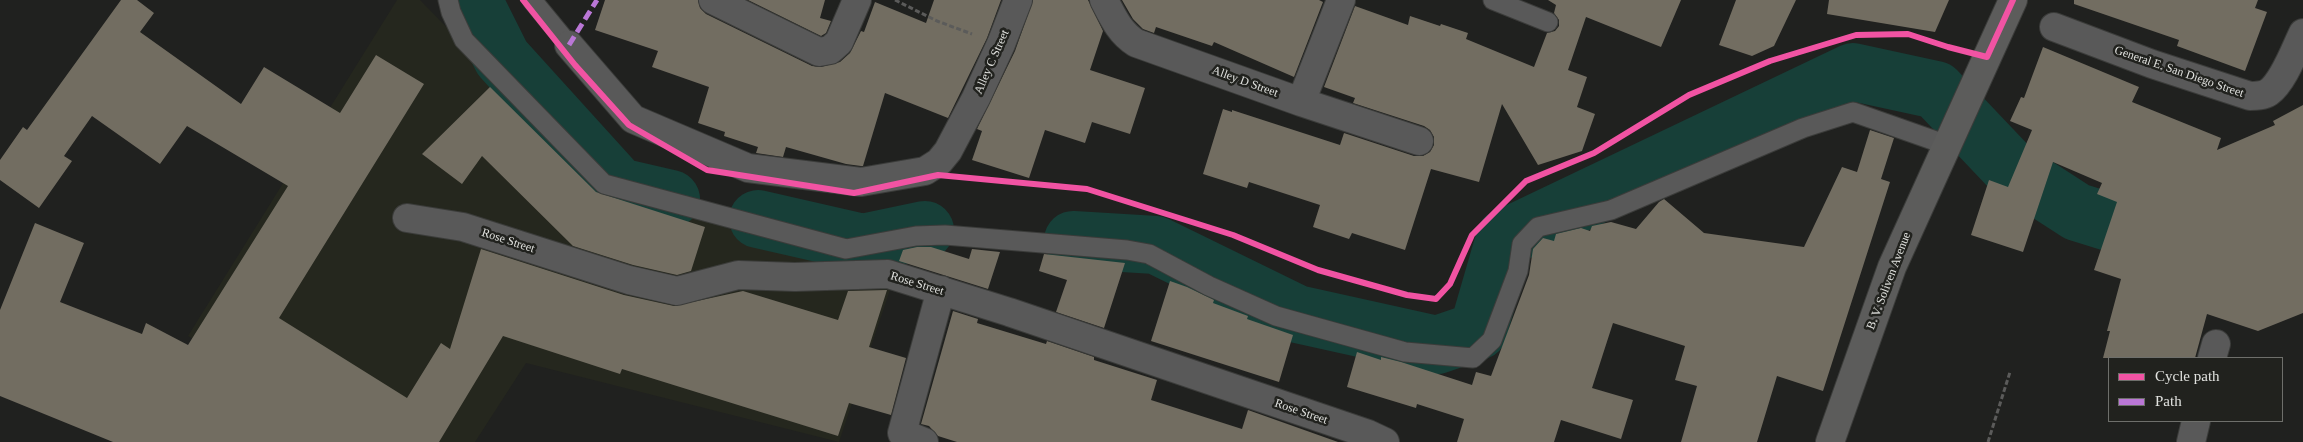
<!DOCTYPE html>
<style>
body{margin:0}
#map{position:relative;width:2303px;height:442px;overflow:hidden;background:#20211f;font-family:"Times New Roman",serif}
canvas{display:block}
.legend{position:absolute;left:2108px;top:357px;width:175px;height:65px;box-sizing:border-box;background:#21221e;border:1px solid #6e6f6b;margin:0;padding:6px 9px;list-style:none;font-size:15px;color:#e1e2df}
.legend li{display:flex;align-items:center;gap:10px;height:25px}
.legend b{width:25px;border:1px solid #6e6f6b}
</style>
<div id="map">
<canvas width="2303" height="442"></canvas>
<ul class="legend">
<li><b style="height:6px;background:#f153a3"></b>Cycle path</li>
<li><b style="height:6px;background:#ba77d6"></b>Path</li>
</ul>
</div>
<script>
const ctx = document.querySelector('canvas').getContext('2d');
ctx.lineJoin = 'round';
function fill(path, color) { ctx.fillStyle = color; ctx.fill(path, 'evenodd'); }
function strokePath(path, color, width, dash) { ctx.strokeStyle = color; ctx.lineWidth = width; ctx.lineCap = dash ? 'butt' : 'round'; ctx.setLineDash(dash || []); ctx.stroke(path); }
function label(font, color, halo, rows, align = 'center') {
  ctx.font = font + ' "Times New Roman",serif'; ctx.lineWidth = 5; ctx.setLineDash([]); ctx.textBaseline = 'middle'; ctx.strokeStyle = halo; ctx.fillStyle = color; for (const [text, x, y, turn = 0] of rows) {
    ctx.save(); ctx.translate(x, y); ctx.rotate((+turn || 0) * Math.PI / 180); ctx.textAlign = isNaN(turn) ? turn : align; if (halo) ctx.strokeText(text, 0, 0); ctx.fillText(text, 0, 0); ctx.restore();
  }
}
fill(new Path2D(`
 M 397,0 L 420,0 L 601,185 L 892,284 L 839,442 L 526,363 L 475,442 L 362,442 L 188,336 Z`), '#25271e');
strokePath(new Path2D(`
 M 473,0 L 502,58 L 619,187 L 671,199
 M 758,219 L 863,243 L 925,230
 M 1073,240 L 1156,245 L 1297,314 L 1437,345 L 1478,331 L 1505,238 L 1853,72 L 1936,90 L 2012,170 L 2077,212 L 2164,239 L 2303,241`), '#173f38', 58);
fill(new Path2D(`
 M 121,0 L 137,0 L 154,13 L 140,32 L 241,104 L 264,67 L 340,113 L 376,55 L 424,84 L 279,318 L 407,398 L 441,343 L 450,349 L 481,249 L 624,295 L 674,306 L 743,291 L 838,320 L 848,291 L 887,290 L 869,347 L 906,358 L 891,415 L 849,403 L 838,436 L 622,369 L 620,374 L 503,336 L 439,442 L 113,442 L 0,396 L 0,310 L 35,223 L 84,243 L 60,302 L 142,334 L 146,323 L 188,345 L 288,186 L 187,126 L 160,164 L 92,116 L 64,156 L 72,161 L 39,208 L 0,180 L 0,160 L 23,127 L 27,130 Z
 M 605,0 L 698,0 L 700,8 L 706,14 L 812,66 L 821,67 L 840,62 L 850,53 L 861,31 L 864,32 L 875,2 L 926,23 L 934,0 L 1001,0 L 987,38 L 948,118 L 885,93 L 863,166 L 861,166 L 846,164 L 786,147 L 783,157 L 756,153 L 758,147 L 724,136 L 725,132 L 698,123 L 709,87 L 652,67 L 658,51 L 595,30 Z
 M 748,0 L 825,0 L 820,18 L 831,21 L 826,33 L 821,36 Z
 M 1033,0 L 1088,0 L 1103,31 L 1090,70 L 1145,88 L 1130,134 L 1092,122 L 1085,143 L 1045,130 L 1029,178 L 972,160 L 982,131 L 977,129 L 1015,51 Z
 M 1122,0 L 1319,0 L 1323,2 L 1294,77 L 1214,42 L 1212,46 L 1156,27 L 1154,33 L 1143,29 L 1133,19 Z
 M 1548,0 L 1681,0 L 1661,47 L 1586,17 L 1568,70 L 1587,77 L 1577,107 L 1595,114 L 1582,151 L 1538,165 L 1502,104 L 1479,182 L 1431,169 L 1405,250 L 1352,233 L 1349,239 L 1313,227 L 1320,205 L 1249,182 L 1247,188 L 1203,174 L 1223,109 L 1232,112 L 1232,110 L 1340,145 L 1344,133 L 1414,156 L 1423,156 L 1430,152 L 1434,145 L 1434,137 L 1430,130 L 1424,126 L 1353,103 L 1355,98 L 1324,87 L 1355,6 L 1408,25 L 1410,16 L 1440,26 L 1441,24 L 1468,33 L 1466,39 L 1534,67 L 1547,33 L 1555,31 L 1559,26 L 1559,20 L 1554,13 L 1556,5 Z
 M 1736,0 L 1796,0 L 1774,46 L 1752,56 L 1719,45 Z
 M 1829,0 L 1949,0 L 1935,32 L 1827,14 Z
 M 2074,0 L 2258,0 L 2255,8 L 2267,12 L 2245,71 L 2177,46 L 2179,40 L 2074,4 Z
 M 2043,47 L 2139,87 L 2132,102 L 2221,138 L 2217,150 L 2275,125 L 2273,121 L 2303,105 L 2303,313 L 2258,331 L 2207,314 L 2195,358 L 2103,358 L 2110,331 L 2107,331 L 2121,279 L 2094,270 L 2117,202 L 2097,194 L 2102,183 L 2053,162 L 2023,252 L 1971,235 L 1989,180 L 2008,187 L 2032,130 L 2010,121 L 2021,97 L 2024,98 Z
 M 490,87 L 596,192 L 705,227 L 691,271 L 677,275 L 633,265 L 573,246 L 482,156 L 462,184 L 422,154 Z
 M 1870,130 L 1894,138 L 1881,179 L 1890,182 L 1823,391 L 1777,376 L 1757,442 L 1681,442 L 1697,386 L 1675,380 L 1685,346 L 1613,323 L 1592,388 L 1633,400 L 1621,439 L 1561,420 L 1554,442 L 1457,442 L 1464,419 L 1417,404 L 1416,408 L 1347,387 L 1357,352 L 1381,360 L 1381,357 L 1401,362 L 1472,385 L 1476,372 L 1491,376 L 1529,275 L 1533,249 L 1543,238 L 1554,241 L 1556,234 L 1581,228 L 1590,231 L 1592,226 L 1611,222 L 1636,229 L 1659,202 L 1664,199 L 1704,233 L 1804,247 L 1842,167 L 1857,172 Z
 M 917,247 L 931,247 L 969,259 L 972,249 L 1000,252 L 988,289 L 899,261 L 903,250 Z
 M 1044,254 L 1125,263 L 1104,328 L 1056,312 L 1067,280 L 1039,271 Z
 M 1170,281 L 1187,287 L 1214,300 L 1213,303 L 1248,316 L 1247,319 L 1293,335 L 1279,382 L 1151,341 Z
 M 953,311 L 978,319 L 977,323 L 1046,344 L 1047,341 L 1094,357 L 1094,360 L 1157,380 L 1151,400 L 1242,429 L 1248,410 L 1338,442 L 957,442 L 938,436 L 929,426 L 921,424 Z`), '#726d61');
const lane = new Path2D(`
 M 448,0 L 451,12 L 464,40 L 604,184 L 846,249 L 916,236 L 945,235 L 1127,250 L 1149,254 L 1209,286 L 1276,316 L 1405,352 L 1473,358 L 1492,340 L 1518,271 L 1522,244 L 1538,227 L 1611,210 L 1803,128 L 1853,112 L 1947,145
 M 532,0 L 569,45
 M 1493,0 L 1548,22`);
const street = new Path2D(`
 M 713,0 L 819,52 L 830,50 L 839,42 L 857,0
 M 1104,0 C 1113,17 1119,32 1136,43 L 1301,102 L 1419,141
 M 2054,27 L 2152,64 L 2250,96 C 2256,96 2263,96 2269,92 C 2284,81 2295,49 2303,33
 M 569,45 L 633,119 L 748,168 L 861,182 L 925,171 L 939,162 L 948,151 L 976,98 L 1001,44 L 1018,0
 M 1301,102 L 1341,0
 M 407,218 L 463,227 L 629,280 L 677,291 L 738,275 L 795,277 L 888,274 L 1009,312 L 1368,434 L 1385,442
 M 2212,358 L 2216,344
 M 924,442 L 902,433 L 941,290
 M 2191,442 L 2196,421`);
const secondary = new Path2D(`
 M 1830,442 L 1892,267 L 2013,0`);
strokePath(lane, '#3b3c3a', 21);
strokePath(street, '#3b3c3a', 30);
strokePath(secondary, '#3b3c3a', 30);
strokePath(new Path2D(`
 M 895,0 L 937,21 L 972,34
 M 1988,442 L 2010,372`), '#5b5b5a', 3, [5, 2.5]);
strokePath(lane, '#595959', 19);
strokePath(street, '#595959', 28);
strokePath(secondary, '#5c5c5b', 28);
strokePath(new Path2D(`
 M 569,45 L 597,0`), '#ba77d6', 5, [10, 5]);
strokePath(new Path2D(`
 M 523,0 L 575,65 L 629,125 L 707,170 L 854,193 L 938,175 L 1087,189 L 1233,235 L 1318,270 L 1407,295 L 1436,299 L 1450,284 L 1472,235 L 1526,181 L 1594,153 L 1689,95 L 1770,61 L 1856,35 L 1908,34 L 1948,47 L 1987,57 L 2013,0`), '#f153a3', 6);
label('12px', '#e1e2df', '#21221e', [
 ["Alley C Street",992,62,-66],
 ["General E. San Diego Street",2179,72,19],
 ["Alley D Street",1245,82,20],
 ["Rose Street",508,241,18],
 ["B. V. Soliven Avenue",1889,281,-69],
 ["Rose Street",917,284,17],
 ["Rose Street",1301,412,19]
]);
</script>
